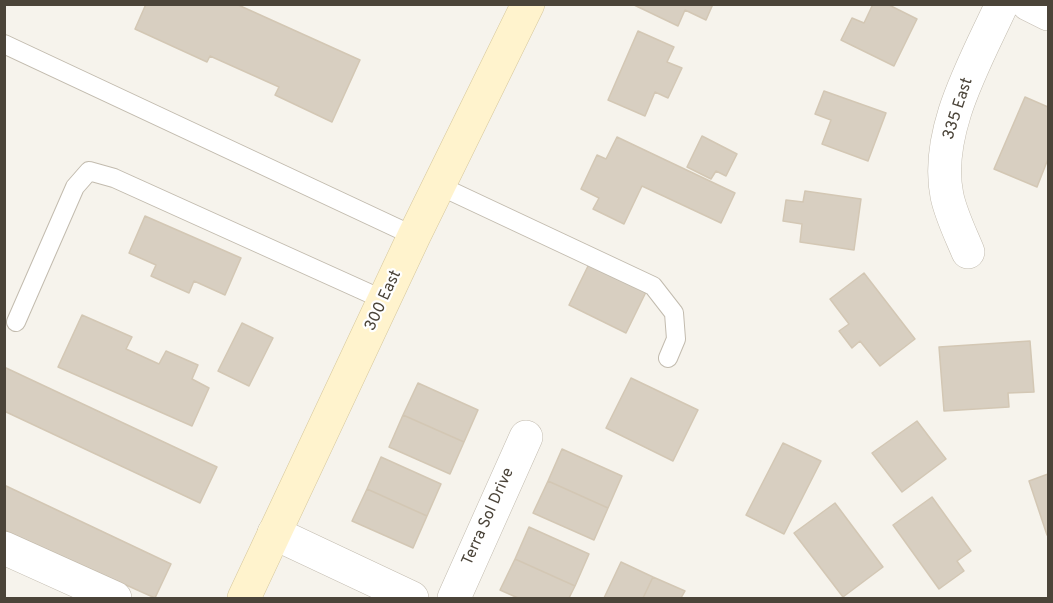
<!DOCTYPE html>
<style>
body{margin:0}
#map{position:relative;width:1053px;height:603px;overflow:hidden;background:#f6f3ec;font-family:Overpass,sans-serif}
canvas{display:block}
.frame{position:absolute;inset:0;border:6px solid #4b4439;pointer-events:none}
</style>
<div id="map">
<canvas width="1053" height="603"></canvas>
<div class="frame"></div>
</div>
<script>
const ctx = document.querySelector('canvas').getContext('2d');
ctx.lineJoin = 'round';
function fill(path, color) { ctx.fillStyle = color; ctx.fill(path, 'evenodd'); }
function strokePath(path, color, width, dash) { ctx.strokeStyle = color; ctx.lineWidth = width; ctx.lineCap = dash ? 'butt' : 'round'; ctx.setLineDash(dash || []); ctx.stroke(path); }
function label(font, color, halo, rows, align = 'center') {
  ctx.font = font + ' Overpass,sans-serif'; ctx.lineWidth = 4.5; ctx.setLineDash([]); ctx.textBaseline = 'middle'; ctx.strokeStyle = halo; ctx.fillStyle = color; for (const [text, x, y, turn = 0] of rows) {
    ctx.save(); ctx.translate(x, y); ctx.rotate((+turn || 0) * Math.PI / 180); ctx.textAlign = isNaN(turn) ? turn : align; if (halo) ctx.strokeText(text, 0, 0); ctx.fillText(text, 0, 0); ctx.restore();
  }
}
const building = new Path2D(`
 M 146,4 L 236,4 L 360,60 L 332,122 L 275,95 L 279,87 L 210,56 L 207,62 L 135,29 Z
 M 632,4 L 713,4 L 706,20 L 685,10 L 678,26 Z
 M 873,4 L 887,4 L 917,19 L 894,66 L 841,40 L 852,18 L 864,23 Z
 M 638,31 L 674,47 L 667,62 L 682,68 L 668,98 L 655,92 L 645,116 L 608,100 Z
 M 824,91 L 886,113 L 868,161 L 822,144 L 831,120 L 815,114 Z
 M 1025,97 L 1048,107 L 1048,159 L 1037,187 L 994,169 Z
 M 702,136 L 737,154 L 726,176 L 716,171 L 711,179 L 687,167 Z
 M 617,137 L 735,193 L 721,223 L 642,186 L 624,224 L 593,209 L 599,198 L 581,189 L 597,155 L 606,159 Z
 M 805,191 L 861,199 L 854,250 L 800,242 L 802,224 L 783,221 L 786,200 L 803,202 Z
 M 145,216 L 241,258 L 225,295 L 194,281 L 189,293 L 151,276 L 156,265 L 129,253 Z
 M 589,264 L 646,292 L 626,333 L 569,305 Z
 M 864,273 L 915,339 L 880,366 L 860,341 L 852,348 L 839,331 L 849,324 L 830,299 Z
 M 82,315 L 132,337 L 126,349 L 159,364 L 166,351 L 198,365 L 192,379 L 209,388 L 192,426 L 58,367 Z
 M 242,323 L 273,338 L 249,386 L 218,371 Z
 M 1030,341 L 1034,392 L 1008,393 L 1009,407 L 944,411 L 939,347 Z
 M 4,367 L 217,467 L 200,503 L 4,411 Z
 M 631,378 L 698,410 L 673,461 L 606,428 Z
 M 418,383 L 478,410 L 464,442 L 403,415 Z
 M 403,415 L 464,442 L 450,474 L 389,447 Z
 M 917,421 L 946,459 L 902,492 L 872,453 Z
 M 783,443 L 821,461 L 784,534 L 746,515 Z
 M 562,449 L 622,476 L 608,508 L 548,481 Z
 M 381,457 L 441,484 L 427,516 L 367,489 Z
 M 1048,474 L 1048,534 L 1047,535 L 1029,481 Z
 M 548,481 L 608,508 L 594,540 L 533,513 Z
 M 4,485 L 171,564 L 155,598 L 4,530 Z
 M 367,489 L 427,516 L 413,548 L 352,521 Z
 M 932,497 L 971,551 L 957,561 L 964,571 L 939,589 L 893,525 Z
 M 835,503 L 883,567 L 843,597 L 794,533 Z
 M 529,527 L 589,554 L 575,586 L 515,559 Z
 M 515,559 L 575,586 L 569,598 L 518,598 L 500,590 Z
 M 621,562 L 653,577 L 643,598 L 604,598 Z
 M 653,577 L 685,591 L 681,598 L 643,598 Z`);
fill(building, '#d8cfc1');
strokePath(building, '#d3c7b4', 1.5);
const lane = new Path2D(`
 M 4,44 L 414,236
 M 440,186 L 653,286 L 674,313 L 676,339 L 668,358
 M 16,322 L 75,187 L 89,171 L 114,178 L 384,300`);
const street = new Path2D(`
 M 1028,4 L 1048,14
 M 968,252 C 961,235 951,215 947,196 C 934,132 976,61 1002,4
 M 274,533 L 412,598
 M 4,548 L 115,598
 M 454,598 L 526,437`);
const secondary = new Path2D(`
 M 244,598 L 414,236 L 528,4`);
strokePath(lane, '#c2bbae', 20);
strokePath(street, '#c2bbae', 34);
strokePath(secondary, '#d6c79b', 34);
strokePath(lane, '#fff', 18);
strokePath(street, '#fff', 33);
strokePath(secondary, '#fff3cd', 33);
label('16px', '#4b4439', '#fff', [
 ["335 East",959,109,-72],
 ["300 East",384,301,-65],
 ["Terra Sol Drive",489,517,-66]
]);
</script>
